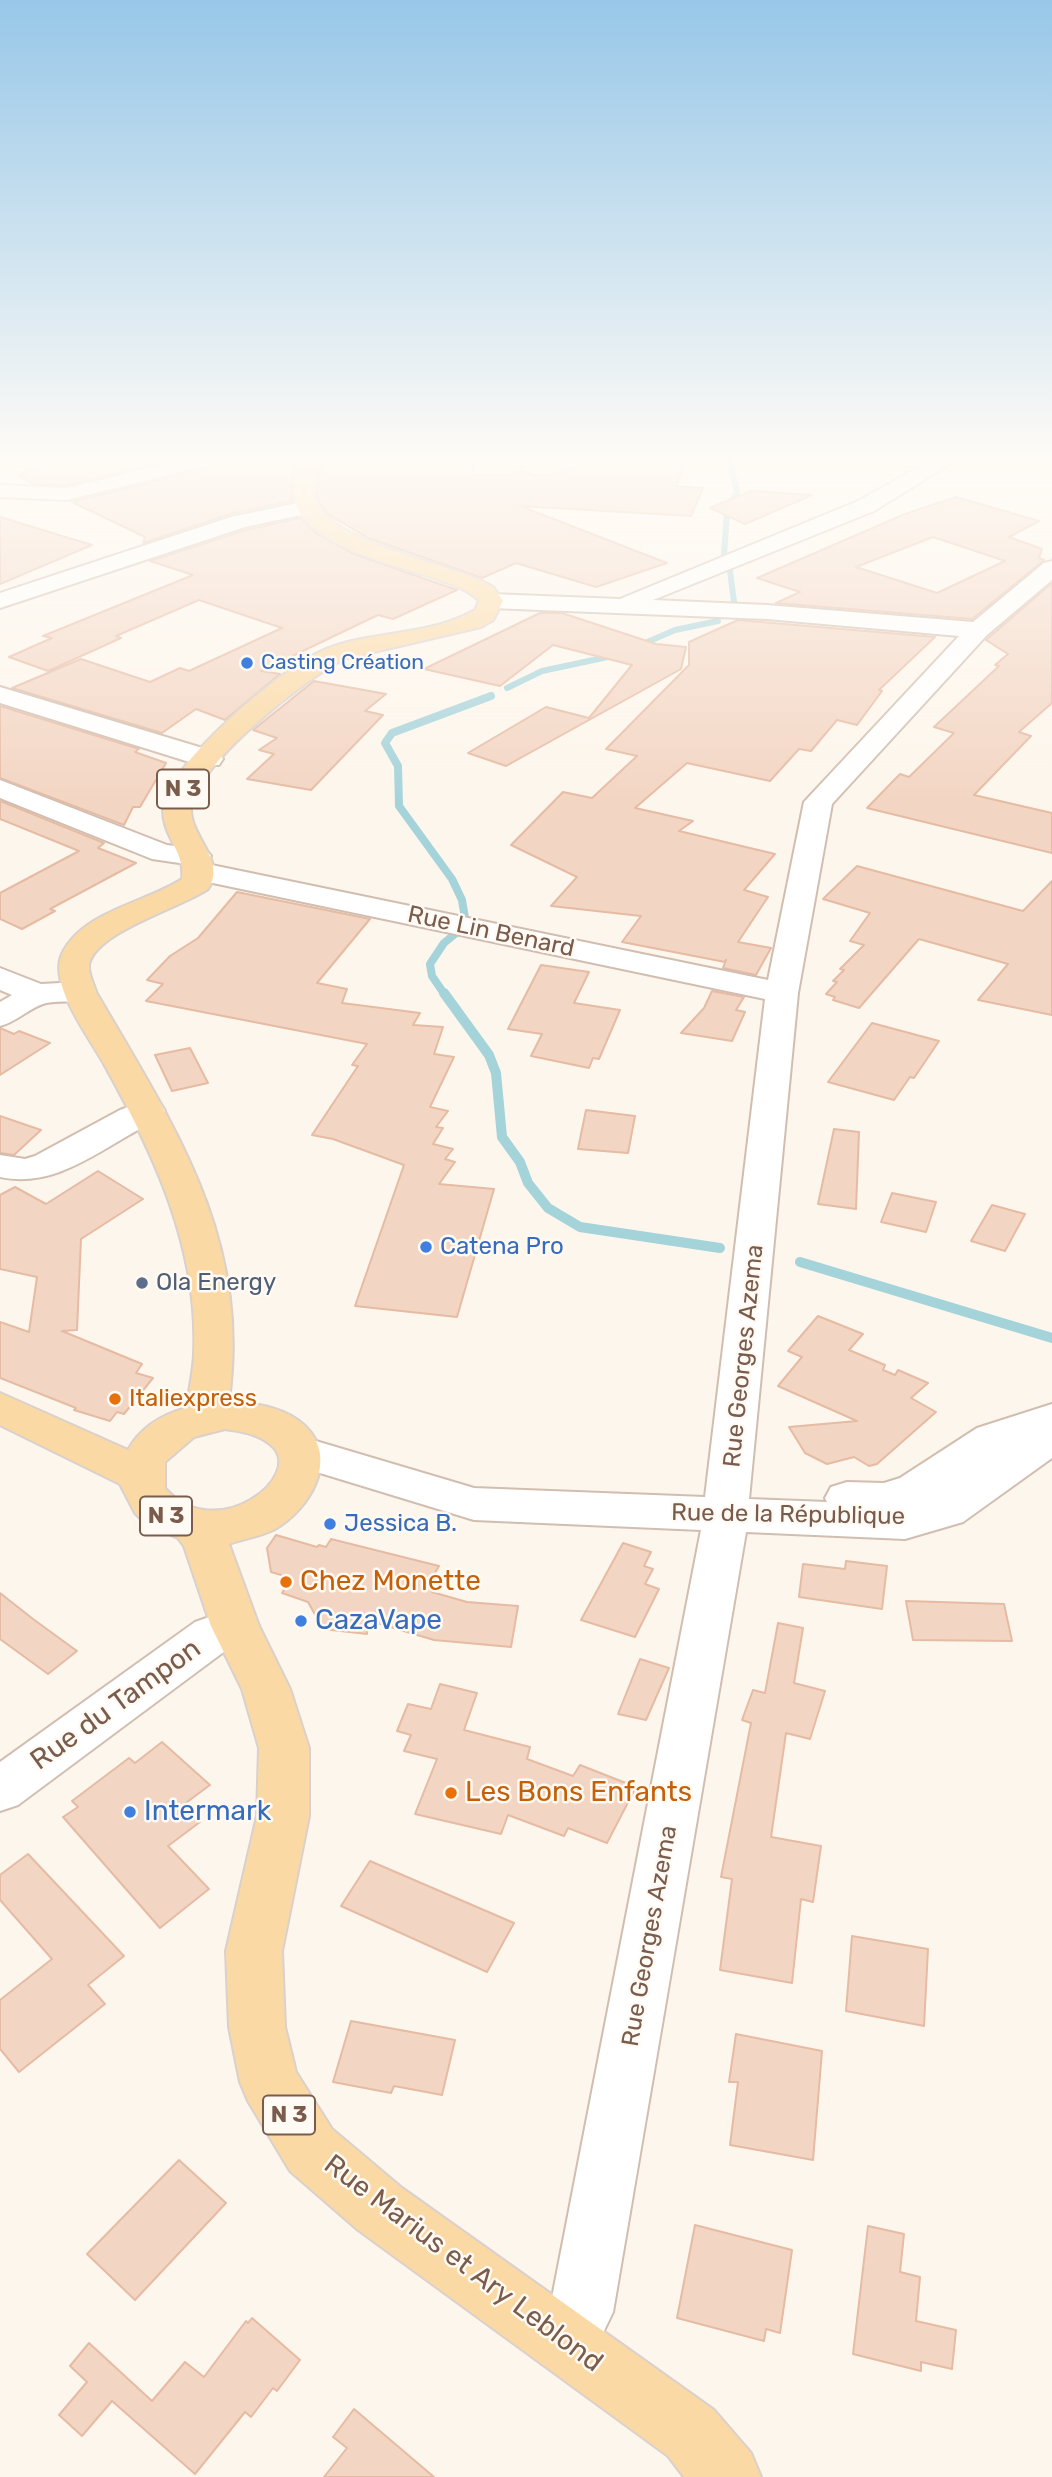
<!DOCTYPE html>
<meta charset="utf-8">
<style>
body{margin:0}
canvas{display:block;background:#fdf6ec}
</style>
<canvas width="1052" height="2477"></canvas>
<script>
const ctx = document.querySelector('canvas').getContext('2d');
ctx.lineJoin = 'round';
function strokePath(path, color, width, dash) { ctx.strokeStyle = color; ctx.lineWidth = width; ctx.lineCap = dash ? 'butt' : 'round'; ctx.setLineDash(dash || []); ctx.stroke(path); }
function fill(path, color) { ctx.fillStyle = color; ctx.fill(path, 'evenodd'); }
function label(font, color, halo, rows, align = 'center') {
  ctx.font = font + ' Rubik,sans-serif'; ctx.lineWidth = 5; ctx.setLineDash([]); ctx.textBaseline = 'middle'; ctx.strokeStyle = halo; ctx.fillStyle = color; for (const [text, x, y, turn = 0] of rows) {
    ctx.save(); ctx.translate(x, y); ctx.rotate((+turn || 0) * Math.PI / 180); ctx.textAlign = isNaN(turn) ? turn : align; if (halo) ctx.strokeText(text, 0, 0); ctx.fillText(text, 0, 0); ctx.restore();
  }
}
strokePath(new Path2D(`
 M 724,555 L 727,512 L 737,492 L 729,456
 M 730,571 L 734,602
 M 638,646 L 675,630 L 718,621
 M 507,688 L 542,671 L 617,655`), '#a5d3da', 6);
strokePath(new Path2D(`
 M 465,918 L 462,900 L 452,879 L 399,806 L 398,766 L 385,743 L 392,733 L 491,696
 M 445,995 L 432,976 L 430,964 L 444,943 L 455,934`), '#a5d3da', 8);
strokePath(new Path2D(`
 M 444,993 L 489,1055 L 496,1073 L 502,1137 L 520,1162 L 528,1183 L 548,1208 L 580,1227 L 720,1248
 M 800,1262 L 1052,1338`), '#a5d3da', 10);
const building = new Path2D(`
 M 83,456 L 189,456 L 67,485 L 35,484 L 18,476 L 24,474 L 20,472 Z
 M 236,456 L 297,456 L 291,486 L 292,501 L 230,514 L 143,543 L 145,537 L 72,502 L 231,463 Z
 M 322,456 L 472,456 L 474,475 L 507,475 L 521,470 L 534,475 L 551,475 L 610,456 L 688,456 L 676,486 L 703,488 L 691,516 L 520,506 L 667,563 L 596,587 L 516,563 L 482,578 L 368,538 L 329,515 L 319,503 L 317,492 Z
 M 751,491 L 812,495 L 745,524 L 710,508 Z
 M 956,497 L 1039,521 L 1009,537 L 1042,549 L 1039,558 L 1044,560 L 972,619 L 776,603 L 800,592 L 757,578 L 905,514 ZM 933,537 L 1005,561 L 937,593 L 856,567 Z
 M 0,517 L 92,545 L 0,584 Z
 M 301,518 L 316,533 L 354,554 L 457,590 L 393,619 L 378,615 L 261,671 L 280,674 L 225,720 L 196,709 L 162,733 L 12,688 L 81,659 L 150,682 L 180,668 L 189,671 L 282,628 L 199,600 L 116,636 L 121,638 L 48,671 L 9,657 L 52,638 L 43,636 L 193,575 L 150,561 L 246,530 Z
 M 1052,583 L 1052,703 L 1019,732 L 1031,736 L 974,795 L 1052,813 L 1052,853 L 867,808 L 900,774 L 909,777 L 954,733 L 934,727 L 999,666 L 995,665 L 1008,654 L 986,640 Z
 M 540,613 L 562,613 L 656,644 L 686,647 L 681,669 L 506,766 L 468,753 L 546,707 L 589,718 L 632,665 L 553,645 L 500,686 L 424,669 Z
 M 738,620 L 935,637 L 879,690 L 882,691 L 857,725 L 837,720 L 811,751 L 799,749 L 770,781 L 687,763 L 635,808 L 693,821 L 679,831 L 775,854 L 744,890 L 768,897 L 738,942 L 771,948 L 756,975 L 723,968 L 726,960 L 725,962 L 622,942 L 641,916 L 551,906 L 577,877 L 511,845 L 563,792 L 592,798 L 637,756 L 606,749 L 689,665 L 689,642 Z
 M 314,681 L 386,694 L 365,711 L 383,715 L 311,790 L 247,779 L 274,754 L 259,750 L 277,738 L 253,730 Z
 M 0,706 L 139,749 L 135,752 L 166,763 L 140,807 L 133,807 L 124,825 L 0,778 Z
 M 0,801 L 104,843 L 98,848 L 136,863 L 50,909 L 55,911 L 22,929 L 0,919 L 0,893 L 79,851 L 0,819 Z
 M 857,866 L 1023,911 L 1052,881 L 1052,1015 L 978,1000 L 1008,964 L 919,939 L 859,1008 L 833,1000 L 835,997 L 826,994 L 837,982 L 833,981 L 844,970 L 840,969 L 864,945 L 850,941 L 870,913 L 823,899 Z
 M 237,892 L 370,919 L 317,983 L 347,989 L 342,1003 L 420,1013 L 413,1025 L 443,1027 L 434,1054 L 454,1057 L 430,1107 L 448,1111 L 436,1127 L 443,1128 L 433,1144 L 453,1149 L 445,1159 L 455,1162 L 439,1184 L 494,1189 L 457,1317 L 355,1306 L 404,1165 L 333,1139 L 312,1135 L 358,1066 L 352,1065 L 367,1044 L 146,1001 L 163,984 L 147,980 L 170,956 L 198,938 Z
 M 541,965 L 589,972 L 574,1003 L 620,1010 L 599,1059 L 593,1058 L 589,1068 L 531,1056 L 542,1034 L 508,1029 Z
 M 712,991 L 744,997 L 736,1010 L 745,1012 L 732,1041 L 681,1033 L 704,1008 Z
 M 872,1023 L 939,1041 L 914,1078 L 910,1077 L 894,1100 L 828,1082 Z
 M 0,1028 L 14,1034 L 19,1031 L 50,1043 L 0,1075 Z
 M 190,1048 L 208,1083 L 172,1091 L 155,1055 Z
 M 586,1110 L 635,1116 L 628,1153 L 578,1149 Z
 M 0,1116 L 41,1130 L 14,1155 L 0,1153 Z
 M 834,1129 L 859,1132 L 856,1209 L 818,1204 Z
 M 98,1171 L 143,1199 L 81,1239 L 77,1330 L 62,1331 L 142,1364 L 136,1373 L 153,1378 L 124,1414 L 117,1412 L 110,1421 L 74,1410 L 76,1408 L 0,1378 L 0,1322 L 29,1332 L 37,1277 L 0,1269 L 0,1195 L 15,1187 L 46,1204 Z
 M 892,1193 L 936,1202 L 926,1232 L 881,1222 Z
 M 992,1205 L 1025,1214 L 1005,1251 L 971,1241 Z
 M 818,1316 L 863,1334 L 849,1350 L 885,1365 L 883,1370 L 895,1375 L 898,1370 L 928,1383 L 911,1398 L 936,1412 L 877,1464 L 869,1466 L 854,1457 L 827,1464 L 805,1453 L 789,1427 L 857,1421 L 778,1386 L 802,1357 L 788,1351 Z
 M 276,1535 L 317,1547 L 319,1545 L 326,1547 L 331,1539 L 439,1566 L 429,1583 L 435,1585 L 432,1592 L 467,1602 L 518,1606 L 511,1647 L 434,1640 L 367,1620 L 367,1634 L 323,1629 L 308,1602 L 282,1593 L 291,1578 L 271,1572 L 267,1548 Z
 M 623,1543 L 651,1552 L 644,1566 L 653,1569 L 645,1584 L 659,1589 L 635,1637 L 581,1620 Z
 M 846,1561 L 887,1566 L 882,1609 L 799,1597 L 803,1564 L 845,1569 Z
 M 0,1593 L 33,1619 L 77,1651 L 48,1674 L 0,1639 Z
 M 906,1601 L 1004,1604 L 1012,1641 L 913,1640 Z
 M 778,1623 L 803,1628 L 794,1683 L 825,1691 L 810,1739 L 786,1733 L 771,1837 L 821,1846 L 813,1902 L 801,1899 L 792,1983 L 720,1970 L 732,1879 L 721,1877 L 751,1723 L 742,1720 L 753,1690 L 765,1693 Z
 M 640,1659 L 669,1668 L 646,1720 L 618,1714 Z
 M 440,1684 L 477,1693 L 464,1730 L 530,1747 L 527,1759 L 573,1776 L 580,1765 L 636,1787 L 607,1843 L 568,1828 L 564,1836 L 508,1815 L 501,1834 L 415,1814 L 437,1759 L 404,1751 L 411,1735 L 397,1731 L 408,1704 L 431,1709 Z
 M 162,1742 L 210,1785 L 183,1805 L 200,1822 L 168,1846 L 209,1889 L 160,1928 L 63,1817 L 78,1807 L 72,1801 L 129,1758 L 135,1763 Z
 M 28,1854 L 124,1956 L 88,1985 L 105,2004 L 19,2072 L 0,2049 L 0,2000 L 52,1959 L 0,1900 L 0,1875 Z
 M 370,1861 L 514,1923 L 487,1972 L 341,1906 Z
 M 852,1936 L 928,1949 L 924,2026 L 846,2011 Z
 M 351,2021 L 455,2040 L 442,2095 L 394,2086 L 391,2093 L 333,2082 Z
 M 736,2034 L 822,2051 L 813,2160 L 730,2145 L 738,2082 L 729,2082 Z
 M 179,2160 L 226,2203 L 135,2300 L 87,2254 Z
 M 695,2225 L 792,2250 L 780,2333 L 766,2329 L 764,2341 L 677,2318 Z
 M 868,2226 L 904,2234 L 900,2272 L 920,2277 L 916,2321 L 956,2330 L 952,2369 L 921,2362 L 921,2371 L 853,2354 Z
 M 252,2318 L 300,2360 L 277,2391 L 273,2388 L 251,2417 L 245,2412 L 195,2474 L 112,2401 L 82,2436 L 59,2415 L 87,2382 L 70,2366 L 89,2343 L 152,2401 L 185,2362 L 204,2377 L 246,2321 L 248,2323 Z
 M 354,2409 L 434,2477 L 324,2477 L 347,2448 L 333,2437 Z`);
fill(building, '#f3d5c3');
strokePath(building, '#e6bba3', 2);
const minor = new Path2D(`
 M 199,456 L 233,456 L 230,460 L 67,500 L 0,497 L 0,485 L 67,488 Z
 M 939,456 L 963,456 L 874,511 L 653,600 L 767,605 L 973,622 L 1044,563 L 1052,561 L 1052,580 L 987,635 L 832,804 L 798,993 L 749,1499 L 827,1502 L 825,1498 L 831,1487 L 847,1482 L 884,1483 L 900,1478 L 977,1428 L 1052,1404 L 1052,1458 L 963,1522 L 905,1539 L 746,1532 L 613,2312 L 588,2364 L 565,2373 L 542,2364 L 533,2341 L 551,2303 L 701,1530 L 474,1520 L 284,1462 L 277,1451 L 284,1440 L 299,1436 L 474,1488 L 705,1497 L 765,999 L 189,878 L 185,872 L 193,865 L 152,859 L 0,798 L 0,780 L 167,845 L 206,850 L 211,856 L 202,863 L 768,980 L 804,802 L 959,636 L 767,619 L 491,608 L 483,606 L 479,601 L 483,596 L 491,594 L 620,599 L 858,501 Z
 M 307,501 L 315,502 L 318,507 L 315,512 L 245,527 L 0,608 L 0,593 L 231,517 Z
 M 0,687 L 219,753 L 223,759 L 219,765 L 199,765 L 0,703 Z
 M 0,968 L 41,984 L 80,982 L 92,985 L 96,992 L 92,999 C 77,1003 61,1000 46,1003 C 30,1007 17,1022 0,1026 L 0,1002 L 12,995 L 0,990 Z
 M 147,1100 L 160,1103 L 165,1111 L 160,1119 C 107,1142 61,1190 0,1177 L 0,1155 L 25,1159 L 35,1156 L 120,1110 Z
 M 235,1608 L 252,1613 L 259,1626 L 252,1639 L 229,1648 L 18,1805 L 0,1811 L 0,1762 L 195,1622 Z`);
const major = new Path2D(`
 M 300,456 L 320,456 C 317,470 310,490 317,504 C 334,541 445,564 482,581 L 493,587 L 503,601 L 493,620 L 481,627 L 344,659 C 306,678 192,767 191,810 C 191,838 227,861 208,889 C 180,908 95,932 89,965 C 88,974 94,984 96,992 C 174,1126 251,1238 229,1400 C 255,1404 286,1407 305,1426 C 340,1459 309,1510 275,1529 C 262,1536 243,1539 229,1544 L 259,1626 L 290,1689 L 309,1748 L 309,1816 L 282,1951 L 285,2027 L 296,2072 L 332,2129 L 402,2188 L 714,2410 L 751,2453 L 761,2477 L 684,2477 L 668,2456 L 358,2230 L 290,2171 L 248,2101 L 240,2082 L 229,2027 L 226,1951 L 257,1816 L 259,1748 L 242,1689 L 211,1626 L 184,1546 L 178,1538 L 146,1524 L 135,1513 L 120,1484 L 0,1425 L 0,1393 L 128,1450 C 141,1427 161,1415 186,1408 C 189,1391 193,1373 194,1355 C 199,1249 154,1154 104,1064 C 89,1037 48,984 62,954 C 82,911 146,903 182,879 C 186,851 158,832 164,804 C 172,761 285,665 326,649 C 374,630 430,636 475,610 L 479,601 C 467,588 447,583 431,577 C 394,565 310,545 296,504 C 290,489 296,471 300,456 ZM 225,1429 C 242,1432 257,1433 271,1445 C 307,1475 216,1547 165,1488 L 165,1462 L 194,1437 Z`);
strokePath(minor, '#d1beb0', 4);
strokePath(major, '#dad1cd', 4);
fill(minor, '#fff');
fill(major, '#fbd9a5');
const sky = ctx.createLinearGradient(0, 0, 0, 803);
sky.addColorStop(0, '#97c7e8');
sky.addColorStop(0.57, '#fefbf6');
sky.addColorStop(1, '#fefbf600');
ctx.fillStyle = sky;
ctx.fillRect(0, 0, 1052, 803);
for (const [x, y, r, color] of [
 [247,663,7,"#3f7fe0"],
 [426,1247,7,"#3f7fe0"],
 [142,1283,7,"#5c6f8a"],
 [115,1399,7,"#e8710a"],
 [330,1524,7,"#3f7fe0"],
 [286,1582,7,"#e8710a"],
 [301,1621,7,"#3f7fe0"],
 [451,1793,7,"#e8710a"],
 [130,1812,7,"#3f7fe0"]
]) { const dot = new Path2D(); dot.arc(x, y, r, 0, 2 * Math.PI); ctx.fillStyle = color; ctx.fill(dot); strokePath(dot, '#fffaf3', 2.5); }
label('21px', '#366cbe', '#fffaf3', [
 ["Casting Création",261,663]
], 'left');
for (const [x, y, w] of [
 [183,789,52],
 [166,1516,52],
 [289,2115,52]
]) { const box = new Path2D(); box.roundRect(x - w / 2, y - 19.5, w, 39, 5); ctx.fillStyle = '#fffaf3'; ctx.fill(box); strokePath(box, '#7a5c4d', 2); }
label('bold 23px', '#7a5c4d', null, [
 ["N 3",183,789],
 ["N 3",166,1516],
 ["N 3",289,2115]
]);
label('24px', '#7a5c4d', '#fffaf3', [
 ["Rue Lin Benard",491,932,12],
 ["Rue Georges Azema",744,1356,-84],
 ["Rue de la République",788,1515,1],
 ["Rue Georges Azema",650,1936,-80]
]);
label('24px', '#366cbe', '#fffaf3', [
 ["Catena Pro",440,1247],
 ["Jessica B.",344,1524]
], 'left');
label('24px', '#4e5e75', '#fffaf3', [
 ["Ola Energy",156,1283]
], 'left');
label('24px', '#c56008', '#fffaf3', [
 ["Italiexpress",129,1399]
], 'left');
label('28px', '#c56008', '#fffaf3', [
 ["Chez Monette",300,1582],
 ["Les Bons Enfants",465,1793]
], 'left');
label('28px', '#366cbe', '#fffaf3', [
 ["CazaVape",315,1621],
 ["Intermark",144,1812]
], 'left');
label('28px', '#7a5c4d', '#fffaf3', [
 ["Rue du Tampon",116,1705,-36],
 ["Rue Marius et Ary Leblond",463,2264,37]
]);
</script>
